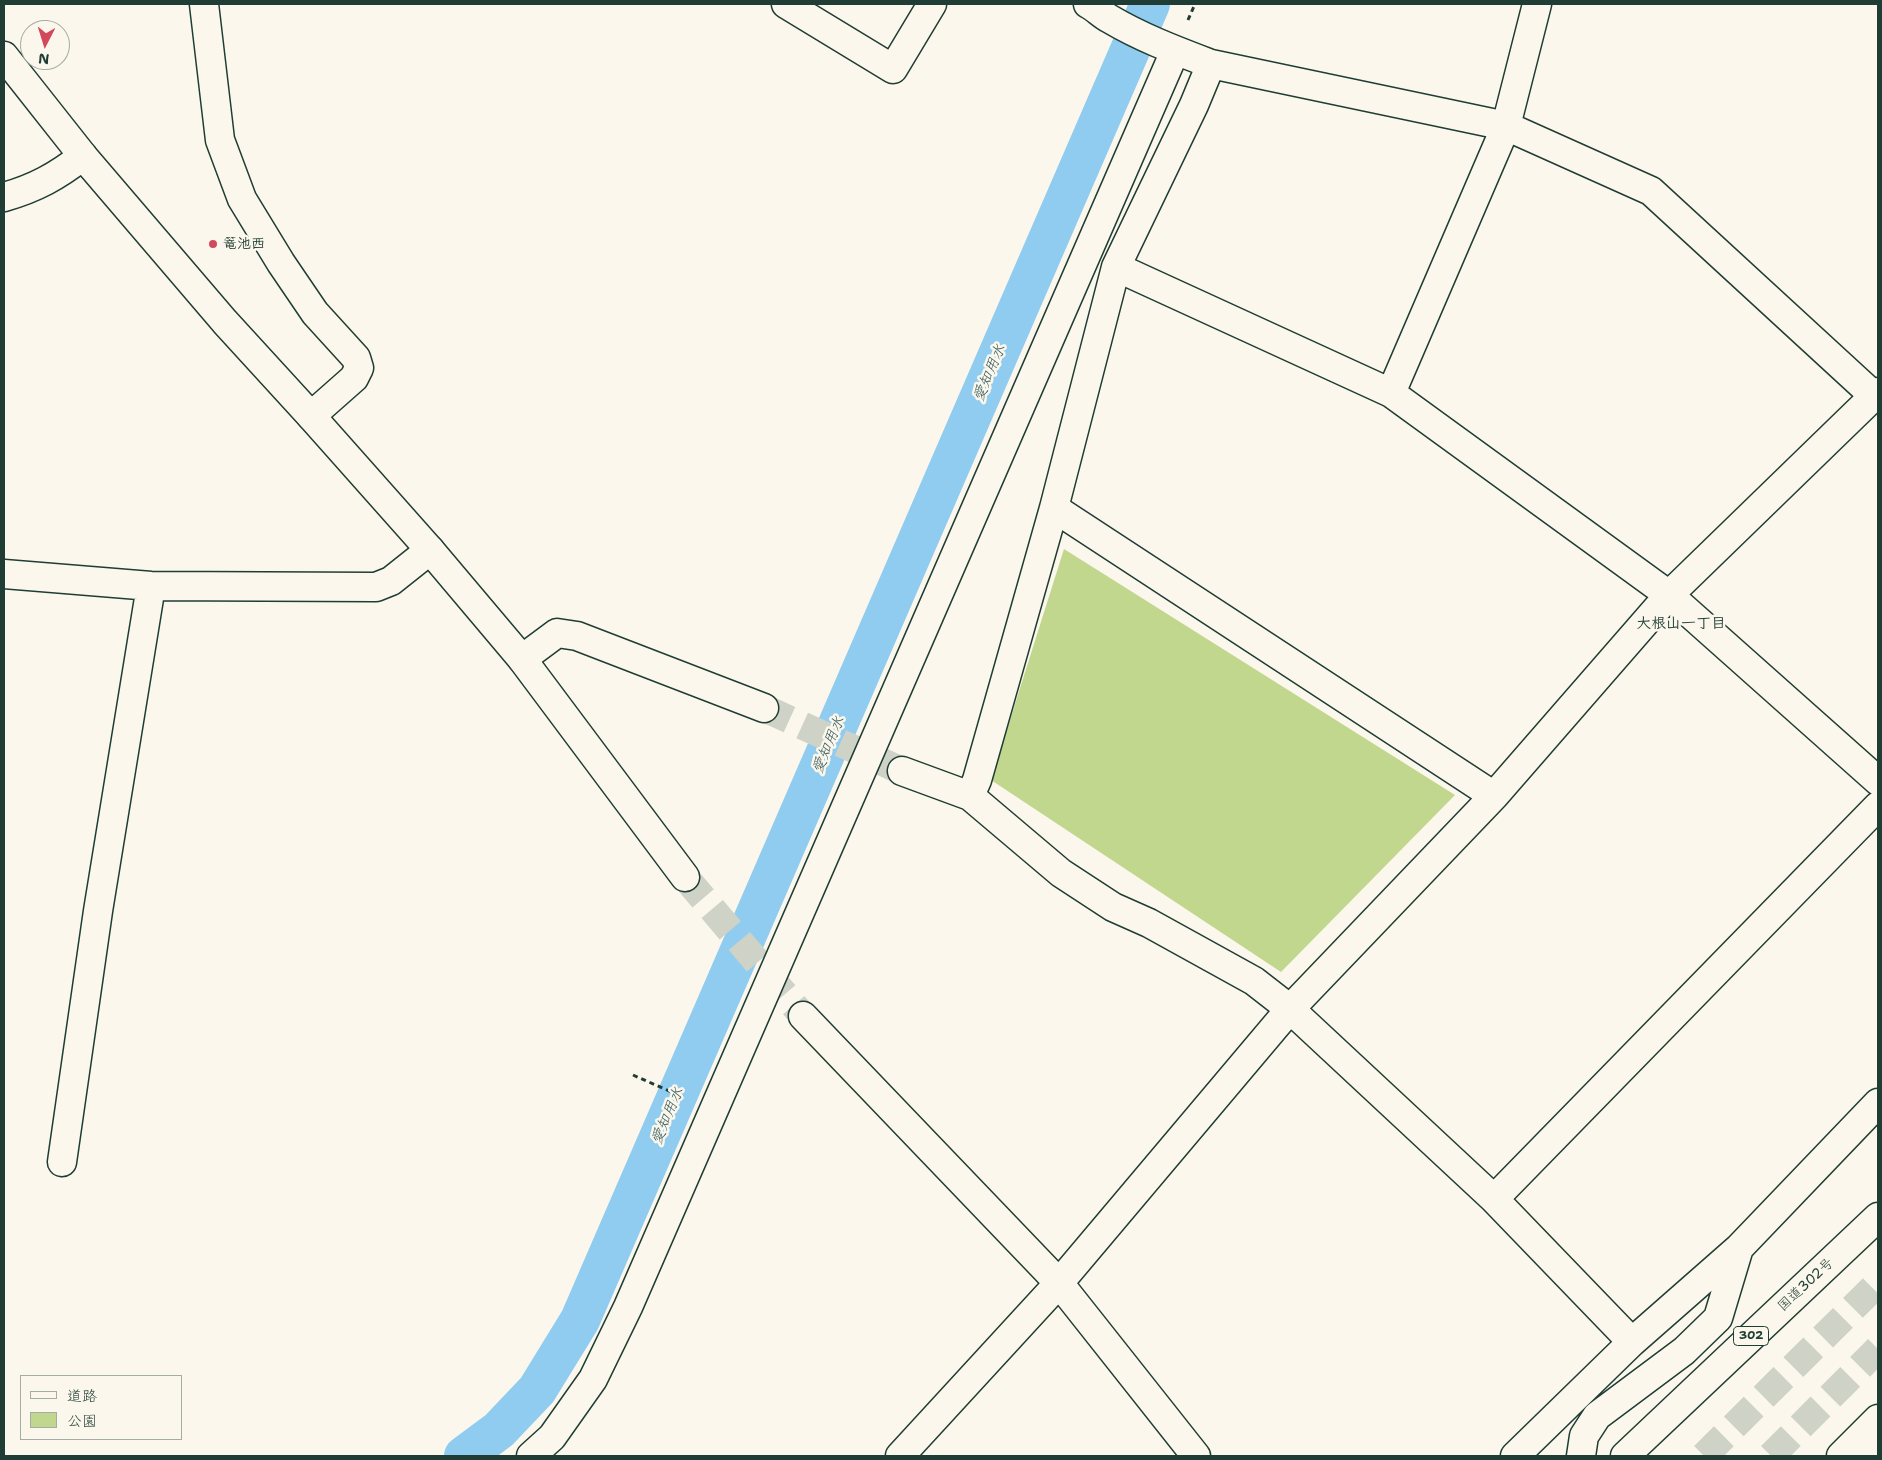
<!DOCTYPE html>
<meta charset="utf-8">
<style>
body{margin:0}
#map{position:relative;width:1882px;height:1460px;overflow:hidden;background:#fbf7ec;font-family:"Shantell Sans","Klee One",sans-serif}
canvas{display:block}
.frame{position:absolute;inset:0;border:5px solid #1f3d34;pointer-events:none}
.legend{position:absolute;left:20px;top:1375px;width:162px;height:65px;box-sizing:border-box;background:#fbf7ec;border:1px solid #a3ada2;margin:0;padding:6px 9px;list-style:none;font-size:15px;color:#1f3d34}
.legend li{display:flex;align-items:center;gap:10px;height:25px}
.legend b{width:25px;border:1px solid #a3ada2}
.north{position:absolute;left:20px;top:20px;width:50px;height:50px;box-sizing:border-box;background:#fbf7ec;border:1px solid #a3ada2;border-radius:50%;rotate:185deg;font-size:14px;font-weight:700;line-height:20px;text-align:center;color:#1f3d34}
.north::after{content:'';display:block;margin:auto;width:18px;height:22px;background:#d1495b;clip-path:polygon(50% 0,100% 100%,50% 72%,0 100%)}
</style>
<div id="map">
<canvas width="1882" height="1460"></canvas>
<div class="frame"></div>
<ul class="legend">
<li><b style="height:6px;background:#fbf7ec"></b>道路</li>
<li><b style="height:14px;background:#c0d78d"></b>公園</li>
</ul>
<div class="north">N</div>
</div>
<script>
const ctx = document.querySelector('canvas').getContext('2d');
ctx.lineJoin = 'round';
function fill(path, color) { ctx.fillStyle = color; ctx.fill(path, 'evenodd'); }
function strokePath(path, color, width, dash) { ctx.strokeStyle = color; ctx.lineWidth = width; ctx.lineCap = dash ? 'butt' : 'round'; ctx.setLineDash(dash || []); ctx.stroke(path); }
function label(font, color, halo, rows, align = 'center') {
  ctx.font = font + ' "Shantell Sans","Klee One",sans-serif'; ctx.lineWidth = 5; ctx.setLineDash([]); ctx.textBaseline = 'middle'; ctx.strokeStyle = halo; ctx.fillStyle = color; for (const [text, x, y, turn = 0] of rows) {
    ctx.save(); ctx.translate(x, y); ctx.rotate((+turn || 0) * Math.PI / 180); ctx.textAlign = isNaN(turn) ? turn : align; if (halo) ctx.strokeText(text, 0, 0); ctx.fillText(text, 0, 0); ctx.restore();
  }
}
fill(new Path2D(`
 M 1064,549 L 1455,795 L 1281,972 L 991,780 Z`), '#c0d78d');
strokePath(new Path2D(`
 M 464,1456 L 499,1430 L 537,1390 L 580,1320 L 1150,4`), '#90ccf0', 40);
strokePath(new Path2D(`
 M 764,708 L 902,771`), '#cfd2c7', 28, [28, 14]);
strokePath(new Path2D(`
 M 685,877 L 803,1016`), '#cfd2c7', 28, [28, 14]);
strokePath(new Path2D(`
 M 1704,1456 L 1878,1283
 M 1771,1456 L 1878,1349`), '#cfd2c7', 28, [28, 14]);
const minor = new Path2D(`
 M 204,4 L 220,140 L 242,199 L 281,263 L 315,313 L 356,358 L 359,368 L 354,378 L 311,416
 M 786,4 L 893,69 L 932,4
 M 1088,4 C 1096,8 1102,15 1110,19 C 1142,38 1177,51 1211,64 L 1506,126 L 1651,191 L 1874,396
 M 4,197 C 36,188 57,176 83,156
 M 1116,267 L 1391,393 L 1669,595 L 1878,781
 M 1391,393 L 1506,126 L 1537,4
 M 1054,508 L 1494,796
 M 4,574 L 151,586 L 376,587 L 391,581 L 430,550
 M 522,659 L 557,633 L 577,636 L 764,708
 M 902,771 L 970,796 L 1061,873 L 1113,907 L 1149,923 L 1254,981 L 1290,1009 L 1494,1199 L 1632,1342
 M 970,796 L 977,780 L 1054,508 L 1116,267 L 1194,105 L 1211,64
 M 62,1162 L 98,911 L 151,586
 M 1494,1199 L 1878,806
 M 1846,1452 L 1878,1449
 M 531,1456 L 552,1437 L 593,1379 L 628,1307 L 1175,51
 M 900,1456 L 1059,1283 L 1290,1009 L 1494,796 L 1669,595 L 1878,392
 M 1515,1456 L 1632,1342 L 1739,1248 L 1878,1103
 M 1581,1456 L 1584,1436 L 1597,1416 L 1684,1351 L 1718,1318 L 1739,1248`);
const tertiary = new Path2D(`
 M 4,56 L 83,156 L 225,322 L 311,416 L 430,550 L 522,659 L 685,877
 M 803,1016 L 1059,1283 L 1196,1456`);
const trunk = new Path2D(`
 M 1625,1456 L 1878,1217
 M 1841,1456 L 1878,1419`);
strokePath(minor, '#1f3d34', 31);
strokePath(tertiary, '#1f3d34', 31);
strokePath(trunk, '#1f3d34', 31);
strokePath(new Path2D(`
 M 1188,20 L 1195,4
 M 633,1075 L 683,1097`), '#1f3d34', 3, [5, 4]);
strokePath(minor, '#fbf7ec', 28);
strokePath(tertiary, '#fbf7ec', 28);
strokePath(trunk, '#fbf7ec', 28);
for (const [x, y, r, color] of [
 [213,244,5,"#d1495b"]
]) { const dot = new Path2D(); dot.arc(x, y, r, 0, 2 * Math.PI); ctx.fillStyle = color; ctx.fill(dot); strokePath(dot, '#fbf7ec', 2); }
for (const [x, y, w] of [
 [1751,1336,35]
]) { const box = new Path2D(); box.roundRect(x - w / 2, y - 9.5, w, 19, 4); ctx.fillStyle = '#fbf7ec'; ctx.fill(box); strokePath(box, '#1f3d34', 1); }
label('bold 12px', '#1f3d34', null, [
 ["302",1751,1336]
]);
label('bold 14px', '#1f3d34', '#fbf7ec', [
 ["篭池西",223,244]
], 'left');
label('14px', '#1f3d34', '#fbf7ec', [
 ["国道302号",1806,1285,-43]
]);
label('italic 15px', '#365a5a', '#fbf7ec', [
 ["愛知用水",990,373,-67],
 ["愛知用水",829,745,-67],
 ["愛知用水",668,1116,-67]
]);
label('bold 15px', '#1f3d34', '#fbf7ec', [
 ["大根山一丁目",1681,624]
]);
</script>
